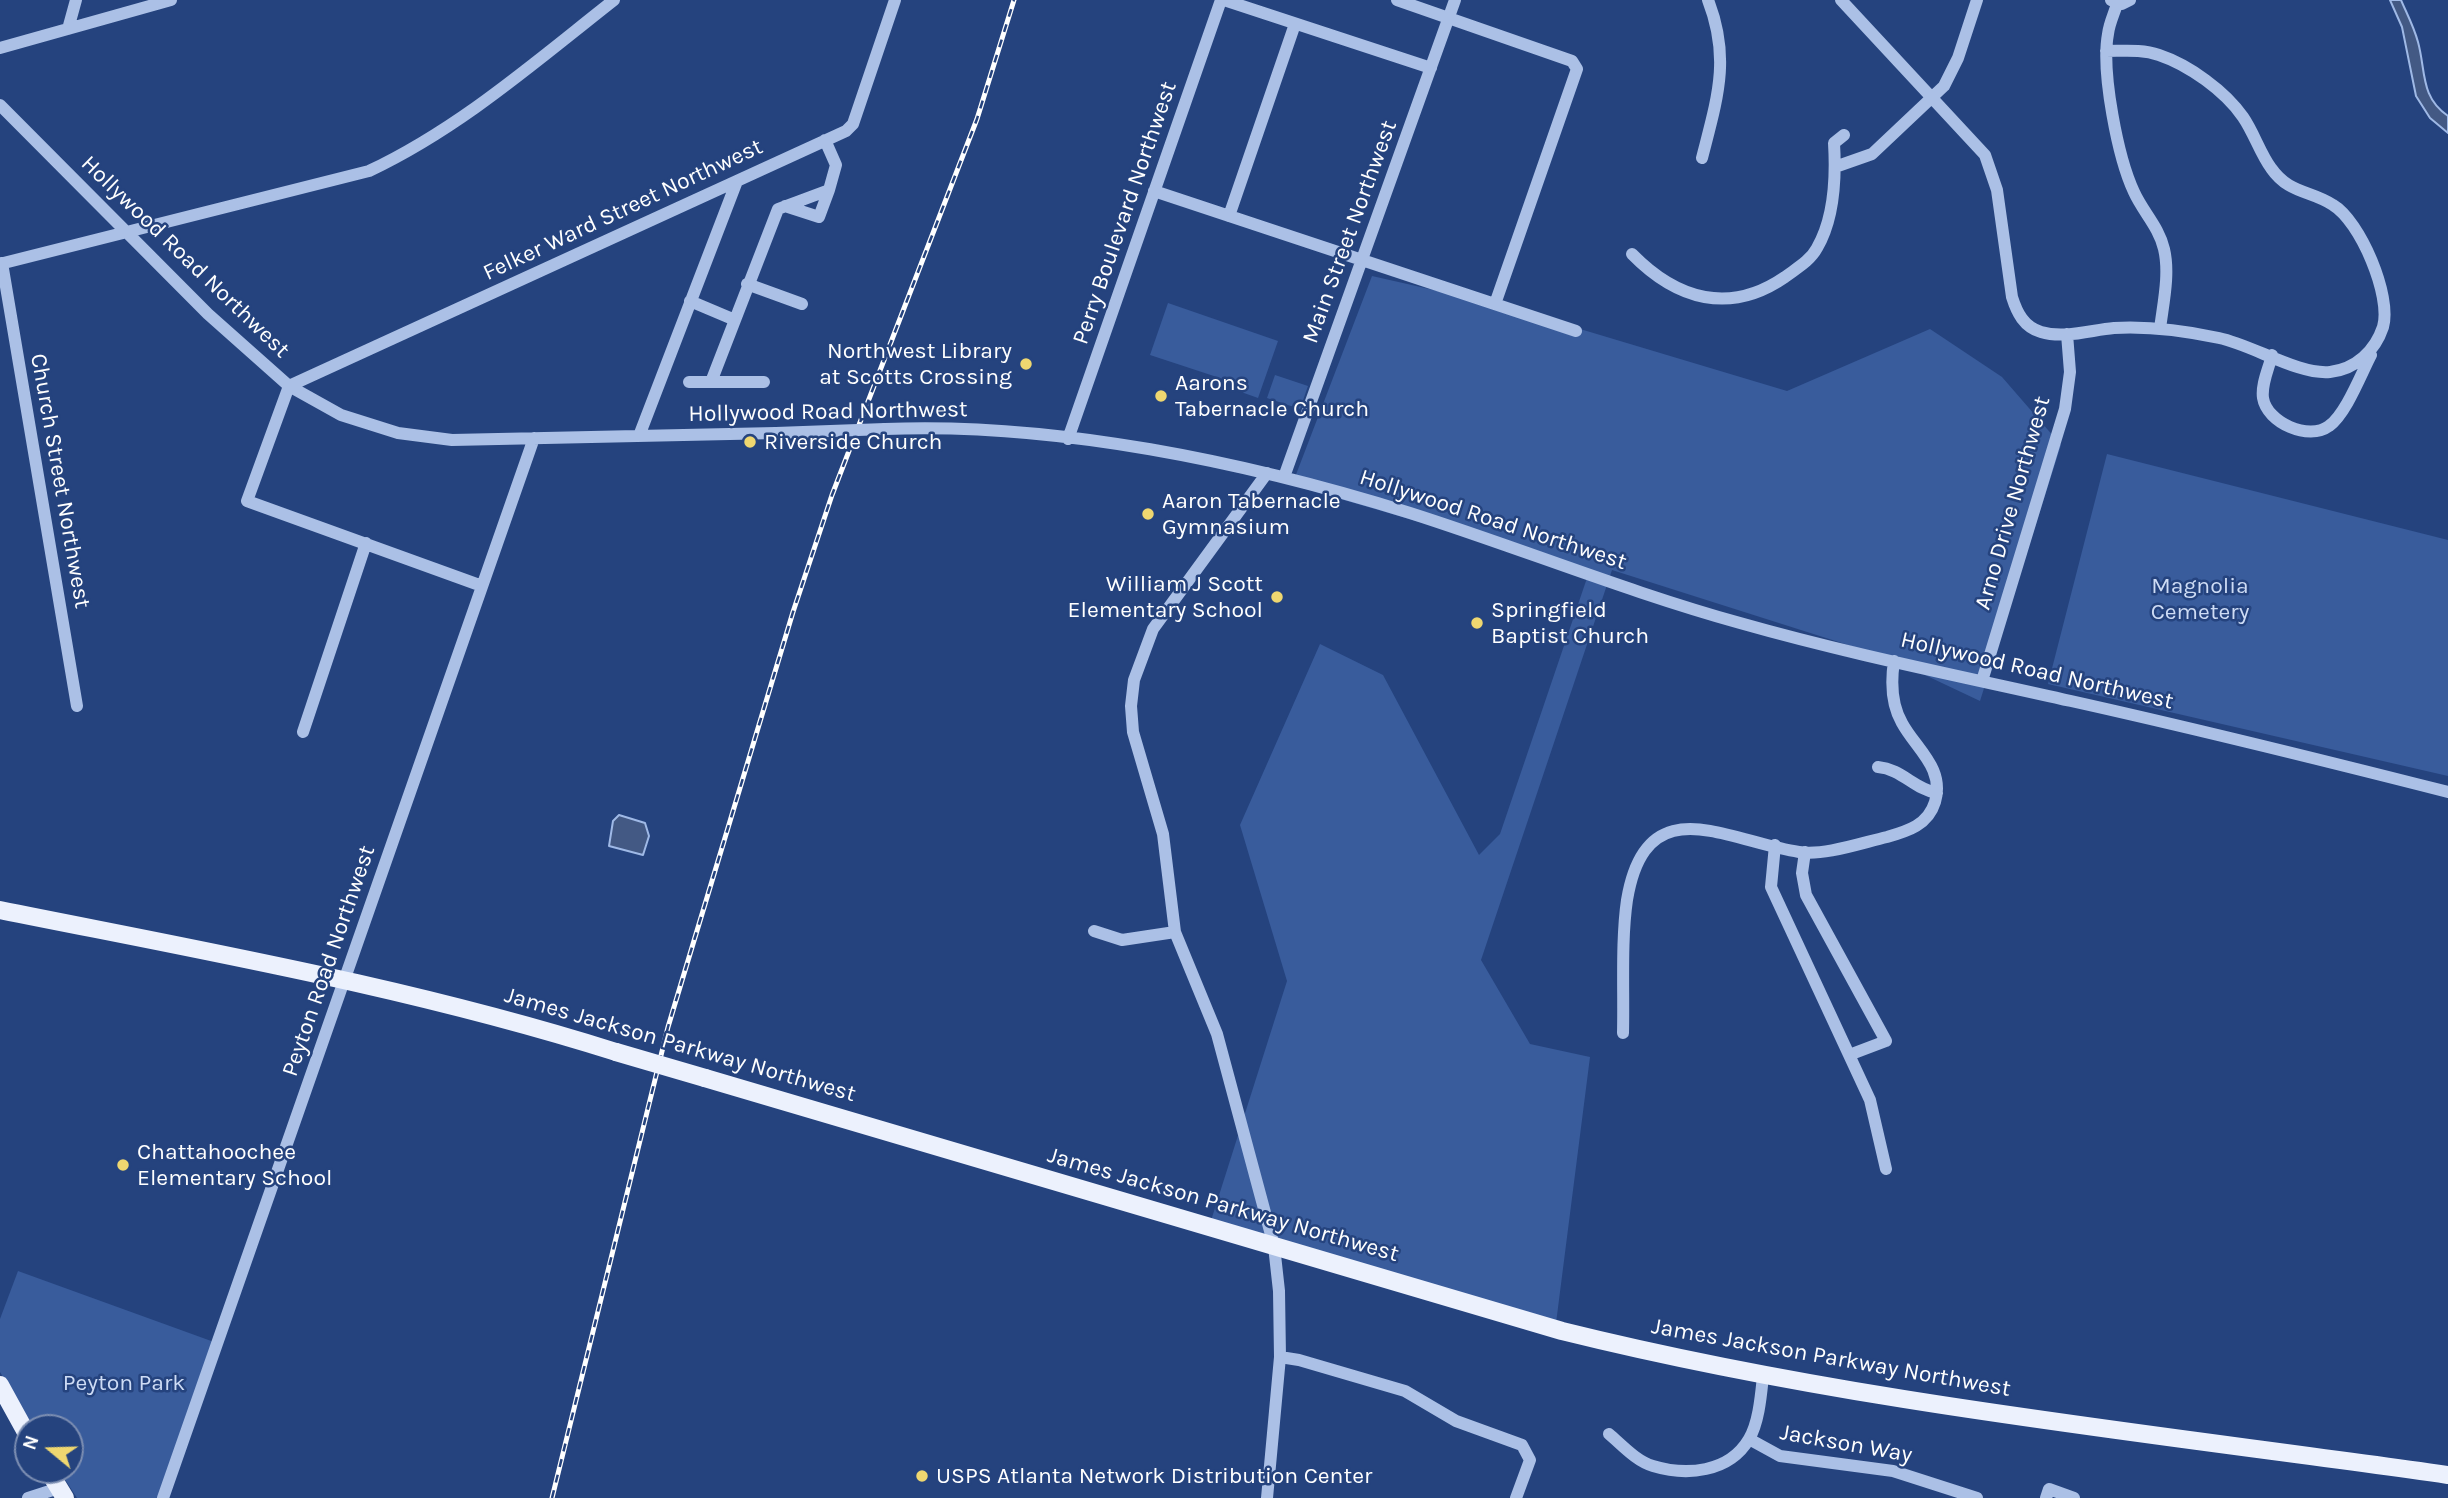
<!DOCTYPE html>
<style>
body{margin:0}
#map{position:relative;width:2448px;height:1498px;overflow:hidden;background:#25437e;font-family:Karla,sans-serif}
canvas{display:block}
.north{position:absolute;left:14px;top:1414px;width:70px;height:70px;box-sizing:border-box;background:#25437e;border:2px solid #7c8eb2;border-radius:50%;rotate:289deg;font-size:19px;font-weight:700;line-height:28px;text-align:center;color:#fff}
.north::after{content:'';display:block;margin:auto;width:24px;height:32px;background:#efd770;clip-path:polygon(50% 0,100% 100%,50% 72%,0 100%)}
</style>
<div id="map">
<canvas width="2448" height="1498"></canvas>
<div class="north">N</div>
</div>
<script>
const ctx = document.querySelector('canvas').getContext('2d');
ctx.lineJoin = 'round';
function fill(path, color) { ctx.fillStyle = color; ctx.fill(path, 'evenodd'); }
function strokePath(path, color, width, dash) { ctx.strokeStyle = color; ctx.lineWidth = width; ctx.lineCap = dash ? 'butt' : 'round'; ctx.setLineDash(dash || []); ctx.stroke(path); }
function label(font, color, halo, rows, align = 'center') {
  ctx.font = font + ' Karla,sans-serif'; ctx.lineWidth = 5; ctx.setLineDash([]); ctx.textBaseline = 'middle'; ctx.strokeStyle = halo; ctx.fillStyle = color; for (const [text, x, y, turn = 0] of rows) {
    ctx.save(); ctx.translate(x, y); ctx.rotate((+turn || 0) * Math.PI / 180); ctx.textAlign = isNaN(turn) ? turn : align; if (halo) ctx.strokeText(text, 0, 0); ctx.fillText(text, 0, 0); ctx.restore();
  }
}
fill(new Path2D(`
 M 1372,276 L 1500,305 L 1787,391 L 1930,329 L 2002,377 L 2061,445 L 1980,701 L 1889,658 L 1612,570 L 1481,960 L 1530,1044 L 1590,1057 L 1555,1331 L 1208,1230 L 1287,981 L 1240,825 L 1320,644 L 1383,675 L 1479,855 L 1500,834 L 1587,578 L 1516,550 L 1292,485 Z
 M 1168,303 L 1278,341 L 1258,398 L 1244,393 L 1226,380 L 1150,355 Z
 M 1275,375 L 1308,386 L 1300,409 L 1267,398 Z
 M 2107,454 L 2448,540 L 2448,776 L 2048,684 Z
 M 18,1271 L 214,1342 L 159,1498 L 77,1498 L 59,1470 L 70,1470 L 70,1428 L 34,1428 L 0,1372 L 0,1319 Z`), '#395c9c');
const water = new Path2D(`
 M 2390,0 L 2401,0 C 2407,14 2414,27 2418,42 C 2426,71 2420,97 2448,116 L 2448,133 L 2430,118 L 2416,96 L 2402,27 Z
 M 619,815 L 645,823 L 649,836 L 643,855 L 609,846 L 613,821 Z`);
fill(water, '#435984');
strokePath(water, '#9fb9e6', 2);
strokePath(new Path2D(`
 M 1224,0 L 1431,68
 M 1397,0 L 1572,61 L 1577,69 L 1495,304
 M 1841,0 L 1985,155 L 1997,190 L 2012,297 C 2017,313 2024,327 2041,332 C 2064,339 2091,330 2114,328 C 2148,326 2186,331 2219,338 C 2253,345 2298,375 2330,372 C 2356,369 2375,351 2383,327 C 2392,296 2360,221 2333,205 C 2310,190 2289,194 2271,168 C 2260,153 2254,133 2243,117 C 2225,91 2189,65 2159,55 C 2142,49 2124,51 2106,51
 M 2111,0 L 2122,4 L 2130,0
 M 2117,4 C 2114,14 2109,24 2108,34 C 2101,72 2118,158 2134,192 C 2143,212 2159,227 2164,249 C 2170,274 2163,304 2160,329
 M 68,29 L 76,0
 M 0,48 L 171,0
 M 0,105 L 208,314 L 289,386 L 341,415 L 398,433 L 452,440 L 776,433
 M 1702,158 C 1717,99 1731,59 1708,0
 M 1835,167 L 1872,154 L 1944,86 L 1958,58 L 1977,0
 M 1154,191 L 1576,331
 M 785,206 L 819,217 L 829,190
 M 1229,216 L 1295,24
 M 1632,254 C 1677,300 1730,315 1785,277 C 1797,268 1810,261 1817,248 C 1834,219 1836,176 1834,143 L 1844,135
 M 2,263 L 77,706
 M 0,264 L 369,171 C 460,128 535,62 614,0
 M 747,284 L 802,304
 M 735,320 L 778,209 L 829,190 L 836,165 L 825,140
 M 2272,355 C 2269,368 2261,384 2263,398 C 2267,423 2309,441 2329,426 C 2346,414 2361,374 2371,355
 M 689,382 L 711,382 L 735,320 L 690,301
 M 711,382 L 764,382
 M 885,429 C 1055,422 1247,462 1410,513 C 1520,548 1628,592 1740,623 C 1849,654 1960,676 2071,701 C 2197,729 2322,760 2448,792
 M 639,436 L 737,181
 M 1068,439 L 1221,0
 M 1267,473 L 1153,629 L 1134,680 L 1131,706 L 1133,732 L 1163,834 L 1175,932 L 1217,1034 L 1274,1246 L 1279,1291 L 1280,1357 L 1267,1498
 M 1284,477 L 1455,0
 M 482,586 L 247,501 L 289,386 L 846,131 L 853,124 L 895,0
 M 1982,681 L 2065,409 L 2070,372 L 2067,334
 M 303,732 L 366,543
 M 1878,767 C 1902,769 1914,789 1937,793
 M 1775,845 L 1771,887 L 1870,1100 L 1886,1169
 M 1805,852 L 1802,873 L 1806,895 L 1886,1041 L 1849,1055
 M 1094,931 L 1122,940 L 1175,932
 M 1623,1033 C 1624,991 1621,941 1627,900 C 1646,786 1726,841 1799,852 C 1824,856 1861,843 1887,837 C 1908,831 1928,825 1935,802 C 1945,768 1916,749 1902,723 C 1891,704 1891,681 1894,661
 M 1280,1357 L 1299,1360 L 1405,1391 L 1456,1421 L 1522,1445 L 1530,1460 L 1516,1498
 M 1609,1434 C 1622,1445 1636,1461 1653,1466 C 1686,1476 1729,1473 1749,1439 C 1759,1422 1761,1395 1763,1376
 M 1749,1439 L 1780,1456 L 1893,1471 L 1977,1498
 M 28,1498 L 59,1488
 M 163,1498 L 534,438
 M 2046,1498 L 2049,1489 L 2074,1498`), '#abc0e6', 12);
strokePath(new Path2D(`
 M 0,910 C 209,952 413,988 616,1052
 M 705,1078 L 1562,1331 C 1852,1403 2152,1433 2448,1475
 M 0,1385 L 28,1436
 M 48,1470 L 65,1498`), '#ecf1fd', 18);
const rail = new Path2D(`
 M 552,1498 L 668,1027 L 793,612 L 832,495 L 977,119 L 1014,0`);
strokePath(rail, '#fff', 5);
strokePath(rail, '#25437e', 2.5, [8]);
strokePath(new Path2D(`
 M 776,433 L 885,429`), '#abc0e6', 12);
strokePath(new Path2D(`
 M 616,1052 L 705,1078`), '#ecf1fd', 18);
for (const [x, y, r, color] of [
 [1026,364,7,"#efd770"],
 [1161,396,7,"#efd770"],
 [750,442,7,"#efd770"],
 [1148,514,7,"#efd770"],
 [1277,597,7,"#efd770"],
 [1477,623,7,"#efd770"],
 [123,1165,7,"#efd770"],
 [922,1476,7,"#efd770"]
]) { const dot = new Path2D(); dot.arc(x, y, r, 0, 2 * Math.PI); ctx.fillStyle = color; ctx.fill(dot); strokePath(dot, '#25437e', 2.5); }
label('23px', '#fff', '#25437e', [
 ["Felker Ward Street Northwest",623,210,-25],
 ["Perry Boulevard Northwest",1125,213,-71],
 ["Main Street Northwest",1350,232,-70],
 ["Hollywood Road Northwest",185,257,44],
 ["Hollywood Road Northwest",828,412,-1],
 ["Church Street Northwest",60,481,80],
 ["Arno Drive Northwest",2013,503,-74],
 ["Hollywood Road Northwest",1493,520,18],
 ["Hollywood Road Northwest",2037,671,13],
 ["Peyton Road Northwest",329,961,-71],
 ["James Jackson Parkway Northwest",680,1045,16],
 ["James Jackson Parkway Northwest",1223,1205,16],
 ["James Jackson Parkway Northwest",1831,1358,10],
 ["Jackson Way",1846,1444,10]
]);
label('23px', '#fff', '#25437e', [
 ["Northwest Library",1012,351,"right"],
 ["at Scotts Crossing",1012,377,"right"],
 ["Aarons",1175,383],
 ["Tabernacle Church",1175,409],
 ["Riverside Church",764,442],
 ["Aaron Tabernacle",1162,501],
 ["Gymnasium",1162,527],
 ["William J Scott",1263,584,"right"],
 ["Elementary School",1263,610,"right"],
 ["Springfield",1491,610],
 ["Baptist Church",1491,636],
 ["Chattahoochee",137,1152],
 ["Elementary School",137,1178],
 ["USPS Atlanta Network Distribution Center",936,1476]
], 'left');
label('23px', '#cedcf5', '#25437e', [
 ["Magnolia",2200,586],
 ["Cemetery",2200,612],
 ["Peyton Park",124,1383]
]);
</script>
